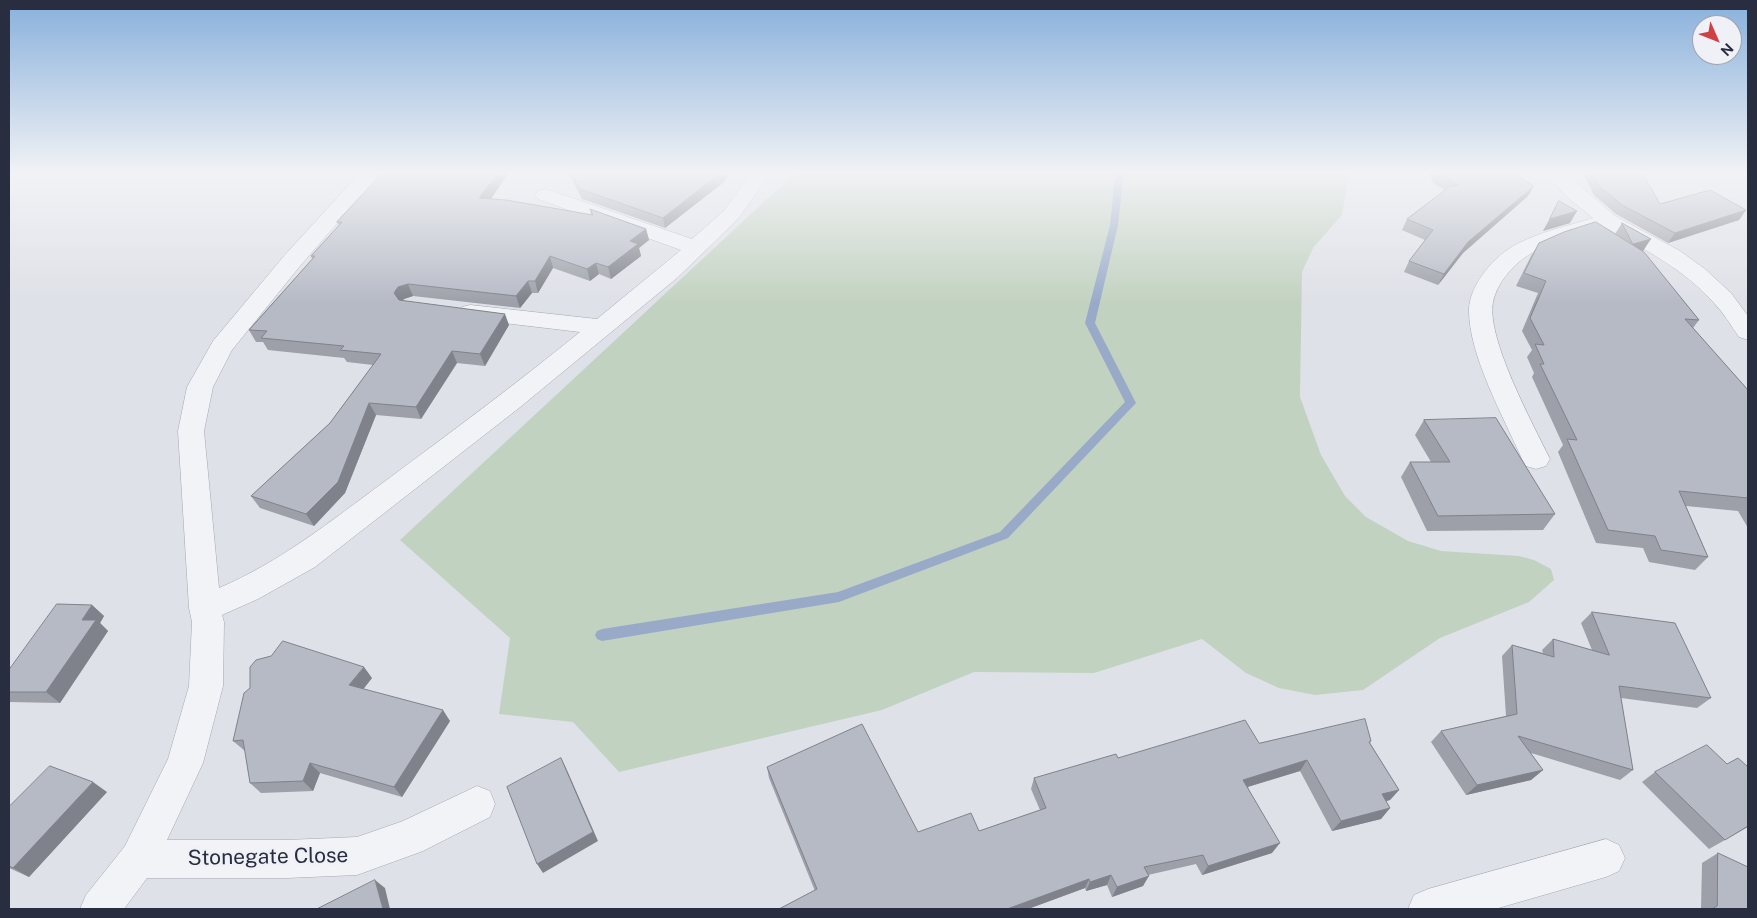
<!DOCTYPE html>
<style>
body{margin:0}
#map{position:relative;width:1757px;height:918px;overflow:hidden;background:#dfe1e8;font-family:"Public Sans",sans-serif}
canvas{display:block}
.frame{position:absolute;inset:0;border:10px solid #282d40;pointer-events:none}
.north{position:absolute;left:1692px;top:15px;width:50px;height:50px;box-sizing:border-box;background:#eff1f6;border:1px solid #9fa3ad;border-radius:50%;rotate:134deg;font-size:14px;font-weight:700;line-height:20px;text-align:center;color:#282d40}
.north::after{content:'';display:block;margin:auto;width:18px;height:22px;background:#cf4244;clip-path:polygon(50% 0,100% 100%,50% 72%,0 100%)}
</style>
<div id="map">
<canvas width="1757" height="918"></canvas>
<div class="frame"></div>
<div class="north">N</div>
</div>
<script>
const ctx = document.querySelector('canvas').getContext('2d');
ctx.lineJoin = 'round';
function fill(path, color) { ctx.fillStyle = color; ctx.fill(path, 'evenodd'); }
function strokePath(path, color, width, dash) { ctx.strokeStyle = color; ctx.lineWidth = width; ctx.lineCap = dash ? 'butt' : 'round'; ctx.setLineDash(dash || []); ctx.stroke(path); }
function label(font, color, halo, rows, align = 'center') {
  ctx.font = font + ' "Public Sans",sans-serif'; ctx.lineWidth = 5; ctx.setLineDash([]); ctx.textBaseline = 'middle'; ctx.strokeStyle = halo; ctx.fillStyle = color; for (const [text, x, y, turn = 0] of rows) {
    ctx.save(); ctx.translate(x, y); ctx.rotate((+turn || 0) * Math.PI / 180); ctx.textAlign = isNaN(turn) ? turn : align; if (halo) ctx.strokeText(text, 0, 0); ctx.fillText(text, 0, 0); ctx.restore();
  }
}
fill(new Path2D(`
 M 794,174 L 1349,174 L 1342,215 L 1313,248 L 1302,272 L 1300,397 L 1321,455 L 1345,496 L 1366,517 L 1408,541 L 1441,551 L 1519,556 L 1534,560 L 1551,569 L 1554,580 L 1529,602 L 1440,638 L 1363,690 L 1315,695 L 1279,688 L 1246,673 L 1202,639 L 1094,673 L 974,672 L 882,710 L 619,772 L 573,722 L 499,714 L 510,638 L 400,540 Z`), '#c2d2c0');
fill(new Path2D(`
 M 1118,174 L 1126,174 L 1123,179 L 1118,225 L 1095,323 L 1136,403 L 1008,538 L 839,602 L 602,641 L 597,639 L 595,635 L 597,631 L 602,629 L 838,592 L 1000,532 L 1125,402 L 1085,323 L 1110,225 L 1115,179 Z`), '#99aac9');
const street = new Path2D(`
 M 359,174 L 380,174 L 300,266 L 232,350 L 213,387 L 204,431 L 219,588 C 280,562 331,521 384,482 C 450,433 516,384 580,332 L 470,319 L 462,317 L 458,312 L 462,307 L 470,305 L 597,319 L 681,250 L 538,199 L 535,195 L 538,191 L 545,189 L 552,191 L 692,239 L 724,211 L 750,174 L 770,174 L 738,219 L 677,278 L 519,408 L 315,567 L 258,599 L 222,615 L 224,622 L 223,686 L 203,763 L 167,840 L 287,840 L 357,837 L 403,821 L 477,786 L 490,791 L 495,804 L 490,817 L 423,851 L 357,875 L 287,878 L 147,878 L 124,909 L 80,909 L 86,895 L 125,846 L 168,759 L 189,686 L 192,622 L 189,608 L 178,431 L 187,387 L 213,341 L 284,256 Z
 M 1545,174 L 1567,174 L 1615,216 L 1680,251 L 1705,269 L 1731,293 L 1748,316 L 1748,340 L 1739,337 C 1731,326 1724,313 1714,303 C 1684,269 1644,249 1606,228 C 1580,236 1550,241 1527,256 C 1512,266 1497,283 1493,302 C 1486,338 1533,424 1550,459 L 1546,466 L 1536,469 L 1526,466 L 1522,459 C 1504,418 1468,354 1469,309 C 1470,284 1495,255 1517,244 C 1540,232 1568,226 1593,218 L 1566,196 Z
 M 1606,839 L 1619,845 L 1625,858 L 1619,871 L 1606,877 L 1495,909 L 1408,909 L 1414,895 L 1428,889 Z`);
strokePath(street, '#a4a7b2', 1);
fill(street, '#f2f3f7');
fill(new Path2D(`
 M 382,174 L 508,174 L 491,199 L 591,215 L 590,209 L 646,229 L 649,240 L 639,248 L 641,256 L 611,279 L 599,274 L 590,281 L 553,268 L 538,293 L 532,293 L 520,308 L 413,296 L 404,299 L 402,300 L 509,325 L 485,366 L 457,363 L 421,419 L 376,415 L 345,493 L 314,526 L 260,508 L 251,496 L 330,423 L 373,365 L 347,362 L 344,358 L 268,350 L 263,342 L 256,342 L 249,330 L 312,259 L 311,256 L 339,225 L 337,222 Z
 M 569,174 L 729,174 L 724,182 L 665,228 L 582,199 Z
 M 1429,174 L 1515,174 L 1528,196 L 1463,253 L 1438,285 L 1404,272 L 1409,261 L 1425,240 L 1402,230 L 1407,219 L 1445,190 L 1433,183 Z
 M 1583,174 L 1643,174 L 1660,204 L 1746,210 L 1739,220 L 1668,243 L 1616,214 L 1594,195 Z
 M 1559,201 L 1570,223 L 1543,231 L 1553,212 Z
 M 1622,223 L 1643,251 L 1642,251 L 1699,320 L 1693,328 L 1748,390 L 1748,528 L 1738,511 L 1686,506 L 1708,557 L 1695,570 L 1649,562 L 1643,548 L 1596,543 L 1558,452 L 1563,445 L 1532,377 L 1534,373 L 1527,357 L 1532,350 L 1522,331 L 1538,293 L 1516,286 L 1531,256 L 1539,243 L 1615,234 Z
 M 1424,420 L 1555,514 L 1543,530 L 1427,531 L 1401,477 L 1410,462 L 1431,462 L 1415,435 Z
 M 92,605 L 104,616 L 100,623 L 108,631 L 60,703 L 9,702 L 9,670 Z
 M 1592,612 L 1711,698 L 1697,708 L 1621,698 L 1633,770 L 1620,780 L 1531,753 L 1543,770 L 1531,780 L 1466,795 L 1431,742 L 1441,731 L 1506,716 L 1502,656 L 1512,645 L 1543,653 L 1542,650 L 1553,639 L 1592,650 L 1581,623 Z
 M 372,678 L 363,689 L 450,721 L 402,797 L 320,773 L 313,791 L 261,793 L 250,783 L 245,751 L 233,741 Z
 M 1371,741 L 1370,743 L 1399,790 L 1390,800 L 1386,801 L 1390,808 L 1381,819 L 1332,831 L 1300,771 L 1248,787 L 1272,853 L 1202,875 L 1196,864 L 1148,875 L 1143,886 L 1112,897 L 1107,885 L 1086,891 L 1085,888 L 1028,909 L 779,909 L 815,891 L 769,778 L 767,767 L 918,832 L 979,831 L 1040,810 L 1031,789 L 1034,778 L 1118,758 L 1259,743 Z
 M 1727,764 L 1748,767 L 1748,827 L 1709,849 L 1642,782 L 1655,772 Z
 M 107,792 L 29,877 L 9,868 L 9,807 Z
 M 1718,853 L 1748,909 L 1701,909 L 1702,863 Z`), '#9da0a9');
fill(new Path2D(`
 M 497,174 L 508,174 L 483,210 L 479,198 Z
 M 719,174 L 729,174 L 724,182 L 665,228 L 663,218 Z
 M 1534,186 L 1528,196 L 1463,253 L 1438,285 L 1444,274 L 1468,242 Z
 M 1746,210 L 1739,220 L 1668,243 L 1675,233 Z
 M 1577,211 L 1570,223 L 1543,231 L 1550,219 Z
 M 646,229 L 649,240 L 639,248 L 641,256 L 611,279 L 608,267 L 630,241 Z
 M 1651,239 L 1643,251 L 1625,256 L 1633,244 Z
 M 550,256 L 553,268 L 538,293 L 535,281 Z
 M 596,263 L 599,274 L 590,281 L 587,269 Z
 M 528,281 L 532,293 L 520,308 L 516,296 Z
 M 408,284 L 413,296 L 404,299 L 399,305 L 394,293 L 398,287 Z
 M 505,314 L 509,325 L 485,366 L 480,354 Z
 M 452,351 L 457,363 L 421,419 L 416,407 Z
 M 369,403 L 376,415 L 345,493 L 314,526 L 306,514 Z
 M 92,605 L 104,616 L 100,623 L 108,631 L 60,703 L 46,692 L 82,620 Z
 M 364,667 L 372,678 L 358,696 L 349,685 Z
 M 443,710 L 450,721 L 402,797 L 394,787 Z
 M 561,758 L 566,768 L 598,841 L 543,873 L 537,864 Z
 M 1307,760 L 1300,771 L 1237,790 L 1243,780 Z
 M 310,763 L 320,773 L 313,791 L 303,781 Z
 M 1543,770 L 1531,780 L 1466,795 L 1477,785 Z
 M 93,782 L 107,792 L 29,877 L 13,868 Z
 M 1399,790 L 1390,800 L 1372,805 L 1382,794 Z
 M 1390,808 L 1381,819 L 1332,831 L 1341,821 Z
 M 1280,843 L 1272,853 L 1202,875 L 1208,866 Z
 M 1111,875 L 1107,885 L 1086,891 L 1090,882 Z
 M 1149,876 L 1143,886 L 1112,897 L 1117,887 Z
 M 1089,879 L 1085,888 L 1028,909 L 1007,909 Z
 M 375,880 L 385,888 L 390,909 L 383,909 Z`), '#7f828a');
const building = new Path2D(`
 M 382,174 L 497,174 L 479,198 L 506,200 L 593,215 L 590,209 L 646,229 L 630,241 L 638,244 L 608,267 L 596,263 L 587,269 L 550,256 L 535,281 L 528,281 L 516,296 L 408,284 L 398,287 L 394,293 L 399,300 L 505,314 L 480,354 L 452,351 L 416,407 L 369,403 L 338,482 L 306,514 L 251,496 L 330,423 L 381,354 L 340,350 L 344,346 L 261,338 L 267,331 L 249,330 L 315,256 L 311,256 L 342,222 L 337,222 Z
 M 572,174 L 719,174 L 663,218 L 580,189 Z
 M 1442,174 L 1515,174 L 1534,186 L 1468,242 L 1444,274 L 1409,261 L 1433,230 L 1407,219 L 1449,187 L 1458,185 Z
 M 1593,174 L 1643,174 L 1660,204 L 1710,190 L 1746,210 L 1675,233 L 1622,205 L 1599,186 Z
 M 1559,201 L 1577,211 L 1550,219 Z
 M 1596,222 L 1644,252 L 1699,320 L 1685,319 L 1748,390 L 1748,498 L 1679,491 L 1708,557 L 1661,550 L 1655,536 L 1608,530 L 1567,439 L 1577,440 L 1540,364 L 1544,364 L 1535,344 L 1544,345 L 1530,318 L 1546,281 L 1524,273 L 1539,243 L 1564,232 Z
 M 1622,223 L 1651,239 L 1633,244 Z
 M 1496,418 L 1555,514 L 1438,516 L 1410,462 L 1450,462 L 1424,420 Z
 M 57,604 L 92,605 L 82,620 L 96,620 L 46,692 L 9,692 L 9,670 Z
 M 1592,612 L 1675,623 L 1711,698 L 1619,686 L 1633,770 L 1518,736 L 1543,770 L 1477,785 L 1441,731 L 1517,714 L 1512,645 L 1554,657 L 1553,639 L 1609,655 Z
 M 283,641 L 364,667 L 349,685 L 443,710 L 394,787 L 310,763 L 303,781 L 250,783 L 243,740 L 233,741 L 244,693 L 250,688 L 250,667 L 256,660 L 271,656 Z
 M 1365,719 L 1371,741 L 1369,742 L 1399,790 L 1382,794 L 1390,808 L 1341,821 L 1307,760 L 1243,780 L 1280,843 L 1208,866 L 1203,855 L 1144,867 L 1149,876 L 1117,887 L 1111,875 L 1090,882 L 1089,879 L 1007,909 L 779,909 L 817,889 L 767,767 L 862,724 L 918,832 L 971,813 L 979,831 L 1046,808 L 1034,778 L 1116,754 L 1118,758 L 1245,720 L 1259,743 Z
 M 1707,745 L 1727,764 L 1738,758 L 1748,767 L 1748,826 L 1725,840 L 1655,772 Z
 M 561,758 L 593,832 L 537,864 L 507,787 Z
 M 50,766 L 93,782 L 13,868 L 9,866 L 9,807 Z
 M 1718,853 L 1748,867 L 1748,909 L 1712,909 L 1717,906 Z
 M 375,880 L 383,909 L 317,909 Z`);
fill(building, '#b6bac5');
strokePath(building, '#7f828a', 1);
const sky = ctx.createLinearGradient(0, 0, 0, 303);
sky.addColorStop(0, '#88b0dc');
sky.addColorStop(0.57, '#f1f2f5');
sky.addColorStop(1, '#f1f2f500');
ctx.fillStyle = sky;
ctx.fillRect(0, 0, 1757, 303);
label('21px', '#282d40', '#eff1f6', [
 ["Stonegate Close",268,857,-1]
]);
</script>
